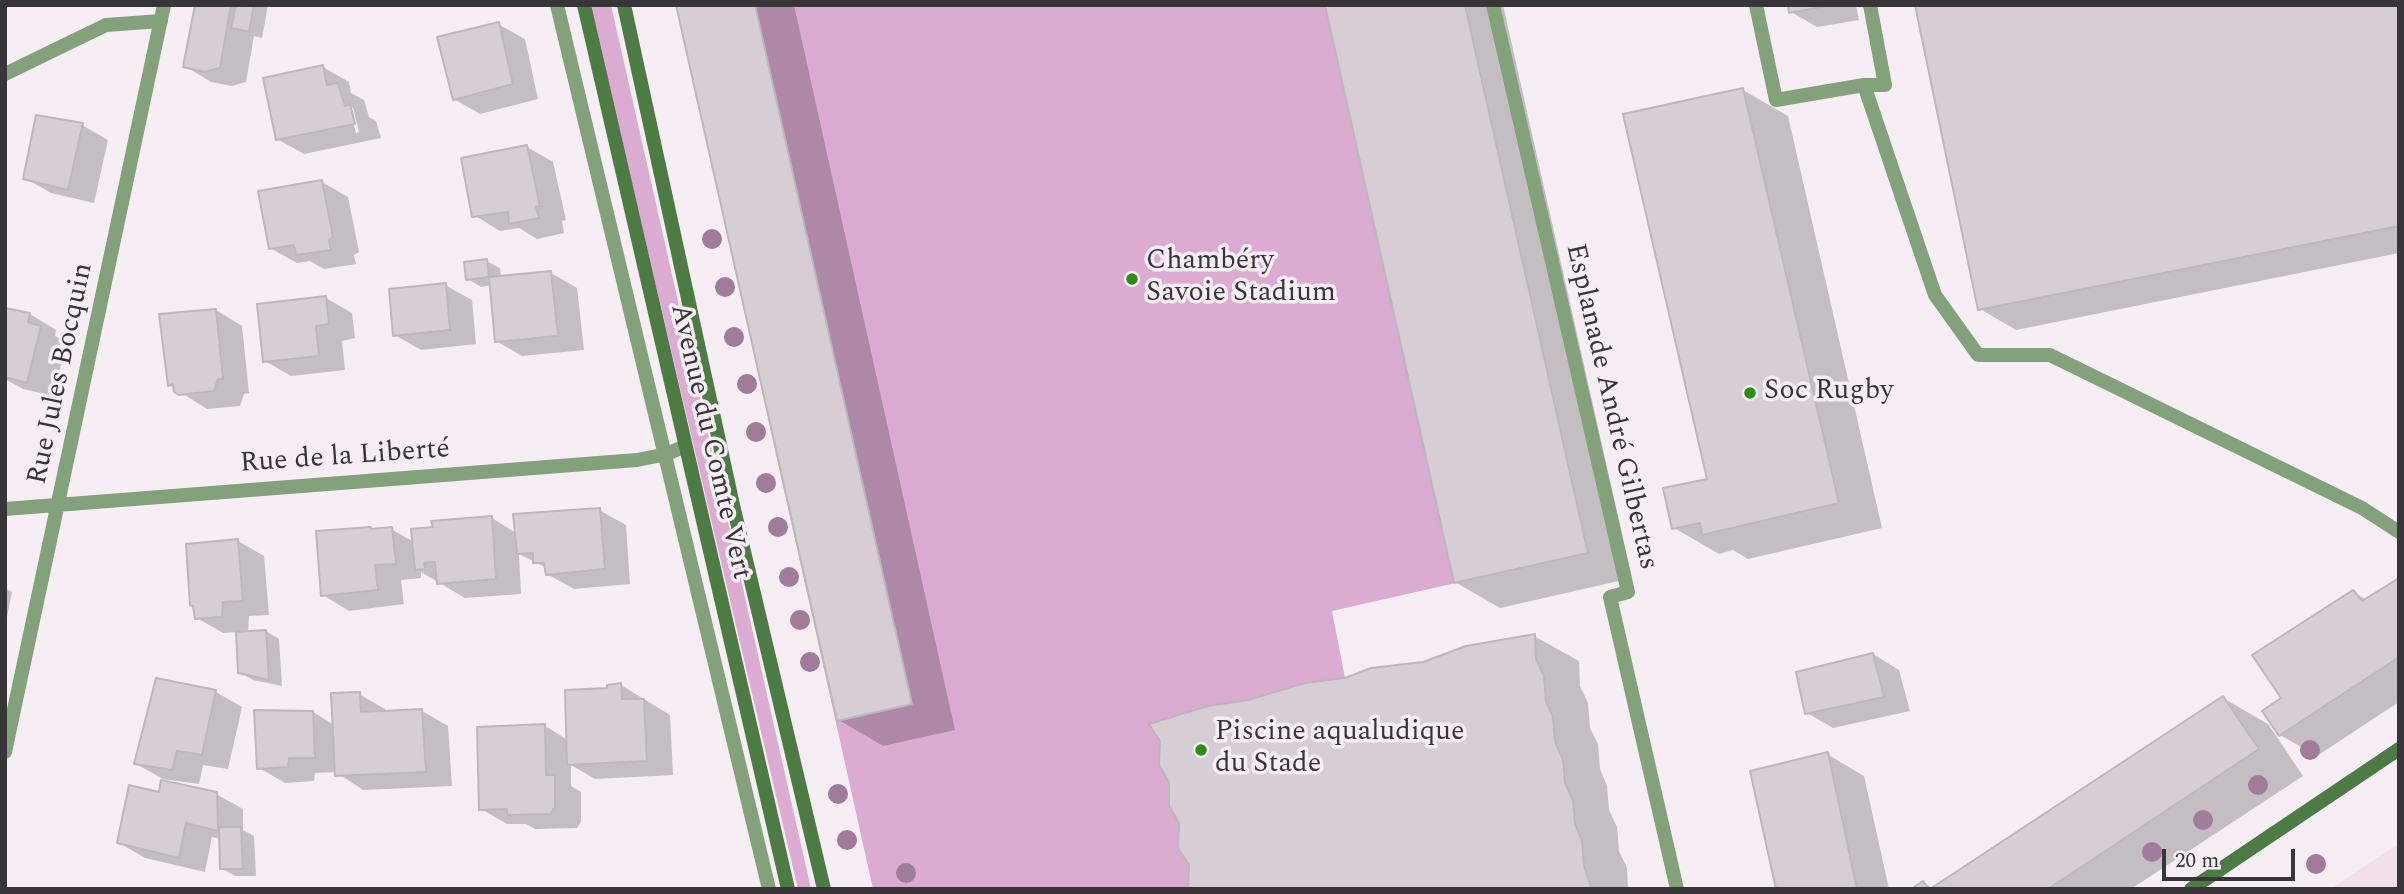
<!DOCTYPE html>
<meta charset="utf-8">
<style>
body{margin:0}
#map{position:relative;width:2404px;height:894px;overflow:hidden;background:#f6eef4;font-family:Spectral,serif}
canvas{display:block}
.frame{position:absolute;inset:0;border:7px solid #383538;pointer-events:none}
.scale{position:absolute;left:2162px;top:849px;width:133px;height:32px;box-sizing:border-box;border:4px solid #383538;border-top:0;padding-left:9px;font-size:21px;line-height:24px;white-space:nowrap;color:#383538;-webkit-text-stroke:5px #f6eef4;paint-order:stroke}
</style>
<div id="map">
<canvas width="2404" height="894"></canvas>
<div class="frame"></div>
<div class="scale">20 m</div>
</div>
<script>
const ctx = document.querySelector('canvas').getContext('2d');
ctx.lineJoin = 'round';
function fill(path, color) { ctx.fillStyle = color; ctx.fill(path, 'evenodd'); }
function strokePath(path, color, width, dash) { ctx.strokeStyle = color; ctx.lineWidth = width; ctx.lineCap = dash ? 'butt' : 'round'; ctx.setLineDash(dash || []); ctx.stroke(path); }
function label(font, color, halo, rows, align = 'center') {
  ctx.font = font + ' Spectral,serif'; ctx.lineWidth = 7; ctx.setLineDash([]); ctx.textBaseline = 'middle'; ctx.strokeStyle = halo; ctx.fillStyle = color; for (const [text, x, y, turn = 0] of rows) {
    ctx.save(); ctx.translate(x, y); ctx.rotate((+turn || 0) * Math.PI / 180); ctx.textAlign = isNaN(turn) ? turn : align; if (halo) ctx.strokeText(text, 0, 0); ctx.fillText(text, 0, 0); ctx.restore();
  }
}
fill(new Path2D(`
 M 2399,844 L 2399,889 L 2330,889 L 2381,855 Z`), '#efe0ec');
fill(new Path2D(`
 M 590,5 L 611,5 L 811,889 L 798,889 Z
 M 676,5 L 1465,5 L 1588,553 L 1332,611 L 1345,678 L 1371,668 L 1423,662 L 1466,646 L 1535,634 L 1536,659 L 1544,676 L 1546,701 L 1553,717 L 1555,742 L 1563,759 L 1565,783 L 1573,800 L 1575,824 L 1582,841 L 1584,866 L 1592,889 L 873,889 Z`), '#dbabd2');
fill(new Path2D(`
 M 197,5 L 268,5 L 262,38 L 254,36 L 246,82 L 232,86 L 211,82 L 185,66 Z
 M 678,5 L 794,5 L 955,730 L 883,746 L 839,720 Z
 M 1326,5 L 1503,5 L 1632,578 L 1500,608 L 1455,582 Z
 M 1789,5 L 1856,5 L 1859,20 L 1817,27 L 1791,12 Z
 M 2399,5 L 2399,253 L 2016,330 L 1980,309 Z
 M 498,24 L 525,39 L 538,99 L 480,114 L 454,99 Z
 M 323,67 L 349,82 L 351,93 L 364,100 L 369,117 L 376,121 L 381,138 L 304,154 L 277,139 ZM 349,108 L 353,108 L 359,132 L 356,133 Z
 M 1743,90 L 1788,116 L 1882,528 L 1748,559 L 1733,550 L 1719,554 L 1674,528 L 1709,480 Z
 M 82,125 L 108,140 L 94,203 L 51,193 L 25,178 Z
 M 527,147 L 553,162 L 566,220 L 562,221 L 564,233 L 537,239 L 519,228 L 500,231 L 474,215 Z
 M 322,182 L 348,197 L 359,252 L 354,255 L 356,264 L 324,269 L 310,261 L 297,263 L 270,248 Z
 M 486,261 L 500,268 L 501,278 L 551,273 L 577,288 L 584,350 L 522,356 L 496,341 L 492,285 L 481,287 L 468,279 Z
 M 445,285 L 472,300 L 476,344 L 421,350 L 395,335 Z
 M 326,298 L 352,313 L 355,338 L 342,341 L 345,370 L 291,376 L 265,361 Z
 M 5,309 L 30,314 L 56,330 L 55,336 L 66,342 L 54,396 L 23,389 L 5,379 Z
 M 216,310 L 242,326 L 249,393 L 244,394 L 240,406 L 207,409 L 169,385 Z
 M 599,510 L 626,525 L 630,584 L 574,589 L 547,574 L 547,568 L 519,554 L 521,594 L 465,598 L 421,572 L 421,578 L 401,580 L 404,604 L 349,611 L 323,595 L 370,528 L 391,529 L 414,542 L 492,518 L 516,533 Z
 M 238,541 L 264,556 L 269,615 L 249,616 L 248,633 L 266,631 L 279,639 L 282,686 L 253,680 L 239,672 L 238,632 L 223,633 L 197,618 Z
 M 2399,580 L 2399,702 L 2317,756 L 2280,735 L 2283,698 L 2353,592 L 2367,600 Z
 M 5,588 L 12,592 L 5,627 Z
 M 1534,636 L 1579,661 L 1580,686 L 1588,703 L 1590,728 L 1598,744 L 1600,769 L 1607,786 L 1609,810 L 1617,827 L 1619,851 L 1627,868 L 1628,889 L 1190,889 L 1248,702 L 1424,664 Z
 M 1873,654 L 1899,670 L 1910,711 L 1833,728 L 1807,713 Z
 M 157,680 L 216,692 L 242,707 L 228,769 L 203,765 L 199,784 L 163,779 L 136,764 Z
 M 621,685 L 670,715 L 673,775 L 595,779 L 571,765 L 571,786 L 581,792 L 581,822 L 577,828 L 535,829 L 526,824 L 507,824 L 481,809 L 545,726 L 568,740 L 610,689 Z
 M 359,694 L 385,709 L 386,713 L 422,711 L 448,726 L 452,786 L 363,790 L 336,772 L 315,773 L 314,781 L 285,783 L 259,768 L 313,712 L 334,725 Z
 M 2223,698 L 2268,724 L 2303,776 L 2131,889 L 1914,889 L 1923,883 L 1933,888 Z
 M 1827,754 L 1864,776 L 1889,889 L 1778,889 Z
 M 160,794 L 216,794 L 243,809 L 243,830 L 254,836 L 256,876 L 235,876 L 221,868 L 221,839 L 212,837 L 205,872 L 145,858 L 119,843 Z`), '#0003');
const building = new Path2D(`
 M 195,5 L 231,5 L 220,68 L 205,72 L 183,67 Z
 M 236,5 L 254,5 L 249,32 L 231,28 Z
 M 676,5 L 755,5 L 912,704 L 837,721 Z
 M 1325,5 L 1465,5 L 1588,553 L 1454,583 Z
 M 1788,5 L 1833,5 L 1789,13 Z
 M 1915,5 L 2399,5 L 2399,226 L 1978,310 Z
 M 499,22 L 513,84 L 453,100 L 437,37 Z
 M 323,65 L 327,85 L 338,83 L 345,106 L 350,104 L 355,124 L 276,140 L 263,78 Z
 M 1743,88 L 1839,503 L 1702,535 L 1700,523 L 1672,529 L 1663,488 L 1707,479 L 1623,114 Z
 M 36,115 L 83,123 L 68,190 L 23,179 Z
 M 527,145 L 540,206 L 536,207 L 539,218 L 509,224 L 508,212 L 472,217 L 461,158 Z
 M 322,180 L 333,237 L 329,240 L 331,250 L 296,255 L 294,245 L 269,249 L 258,191 Z
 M 487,259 L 489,277 L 466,280 L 464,262 Z
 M 551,271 L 558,336 L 495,342 L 489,277 Z
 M 446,283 L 450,330 L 393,336 L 389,289 Z
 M 326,296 L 329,324 L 316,326 L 319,356 L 263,362 L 257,304 Z
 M 5,308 L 30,313 L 28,322 L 41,326 L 27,383 L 5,377 Z
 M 216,309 L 223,379 L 218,379 L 214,391 L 179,395 L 174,392 L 173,384 L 168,386 L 159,314 Z
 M 600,508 L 605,569 L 546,575 L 544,563 L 533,563 L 533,553 L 517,554 L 513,514 Z
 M 492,516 L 496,579 L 437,584 L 435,562 L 424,563 L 425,569 L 415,570 L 411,529 L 433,527 L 431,521 Z
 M 371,527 L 371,529 L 392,527 L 396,564 L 375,565 L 378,590 L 321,596 L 316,531 Z
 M 238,539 L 243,601 L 223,602 L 222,617 L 195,619 L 193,606 L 190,605 L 186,544 Z
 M 2399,578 L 2399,657 L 2279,736 L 2262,711 L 2281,698 L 2252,655 L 2353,590 L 2362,601 Z
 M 266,630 L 269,680 L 238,673 L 236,632 Z
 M 1535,634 L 1536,659 L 1544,676 L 1546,701 L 1553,717 L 1555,742 L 1563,759 L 1565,783 L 1573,800 L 1575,824 L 1582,841 L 1584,866 L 1592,889 L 1188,889 L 1189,865 L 1178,848 L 1179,823 L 1169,806 L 1169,782 L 1159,765 L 1160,741 L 1149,724 L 1208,706 L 1248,700 L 1305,683 L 1345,678 L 1371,668 L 1423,662 L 1466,646 Z
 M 1873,653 L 1884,697 L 1805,714 L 1796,672 Z
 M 156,678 L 216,690 L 202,755 L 177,751 L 172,770 L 134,764 Z
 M 621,683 L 622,699 L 644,699 L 647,761 L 567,765 L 565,690 L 607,688 L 607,685 Z
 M 360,692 L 361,712 L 422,709 L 426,772 L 335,776 L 331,693 Z
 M 2223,696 L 2259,749 L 2048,889 L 1930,889 Z
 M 254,710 L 313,711 L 315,758 L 289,758 L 288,767 L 257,769 Z
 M 545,724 L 546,775 L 555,775 L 555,807 L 550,814 L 507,815 L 507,809 L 479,810 L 477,727 Z
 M 1828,752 L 1857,889 L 1776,889 L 1750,771 Z
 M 161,780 L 217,792 L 218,831 L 186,823 L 179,858 L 117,843 L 129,785 L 159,792 Z
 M 219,827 L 241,827 L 243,869 L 220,869 Z
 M 1923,881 L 1929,889 L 1911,889 Z`);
fill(building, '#d7ced5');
strokePath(building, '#beb6bd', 2);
strokePath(new Path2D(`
 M 557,5 L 769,889
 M 1756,5 L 1776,100 L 1864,85 L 1885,85 L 1870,5
 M 1864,85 L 1935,295 L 1978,355 L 2050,355 L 2362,508 L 2399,532`), '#83a27c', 14);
strokePath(new Path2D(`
 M 1493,5 L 1628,592 L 1610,597 L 1677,889
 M 5,74 L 106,25 L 161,21
 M 5,509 L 637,460 L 667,454 L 685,446
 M 5,752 L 164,5`), '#83a27c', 14);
strokePath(new Path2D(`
 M 584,5 L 788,889
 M 624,5 L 733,505 L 824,889
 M 2191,889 L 2399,749`), '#4d7b44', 14);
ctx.fillStyle = '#a07b9a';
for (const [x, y] of [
 [712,239],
 [725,287],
 [734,337],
 [747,384],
 [756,432],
 [766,483],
 [778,527],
 [789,577],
 [800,620],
 [810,662],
 [2310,750],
 [2258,785],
 [838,794],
 [2203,820],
 [847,840],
 [2152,852],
 [2316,864],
 [906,873]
]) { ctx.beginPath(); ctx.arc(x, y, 10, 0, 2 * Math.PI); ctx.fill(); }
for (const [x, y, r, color] of [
 [1132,279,7,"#2b8f0c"],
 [1750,393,7,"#2b8f0c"],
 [1201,750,7,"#2b8f0c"]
]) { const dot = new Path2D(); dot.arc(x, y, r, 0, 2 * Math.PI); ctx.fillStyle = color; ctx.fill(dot); strokePath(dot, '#f6eef4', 2.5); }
label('28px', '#383538', '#f6eef4', [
 ["Chambéry",1146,263],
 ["Savoie Stadium",1146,295],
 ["Soc Rugby",1764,393],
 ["Piscine aqualudique",1215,734],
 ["du Stade",1215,766]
], 'left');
label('28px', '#383538', '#f6eef4', [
 ["Rue Jules Bocquin",62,374,-78],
 ["Esplanade André Gilbertas",1610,407,77],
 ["Avenue du Comte Vert",709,442,77],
 ["Rue de la Liberté",345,458,-4]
]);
</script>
